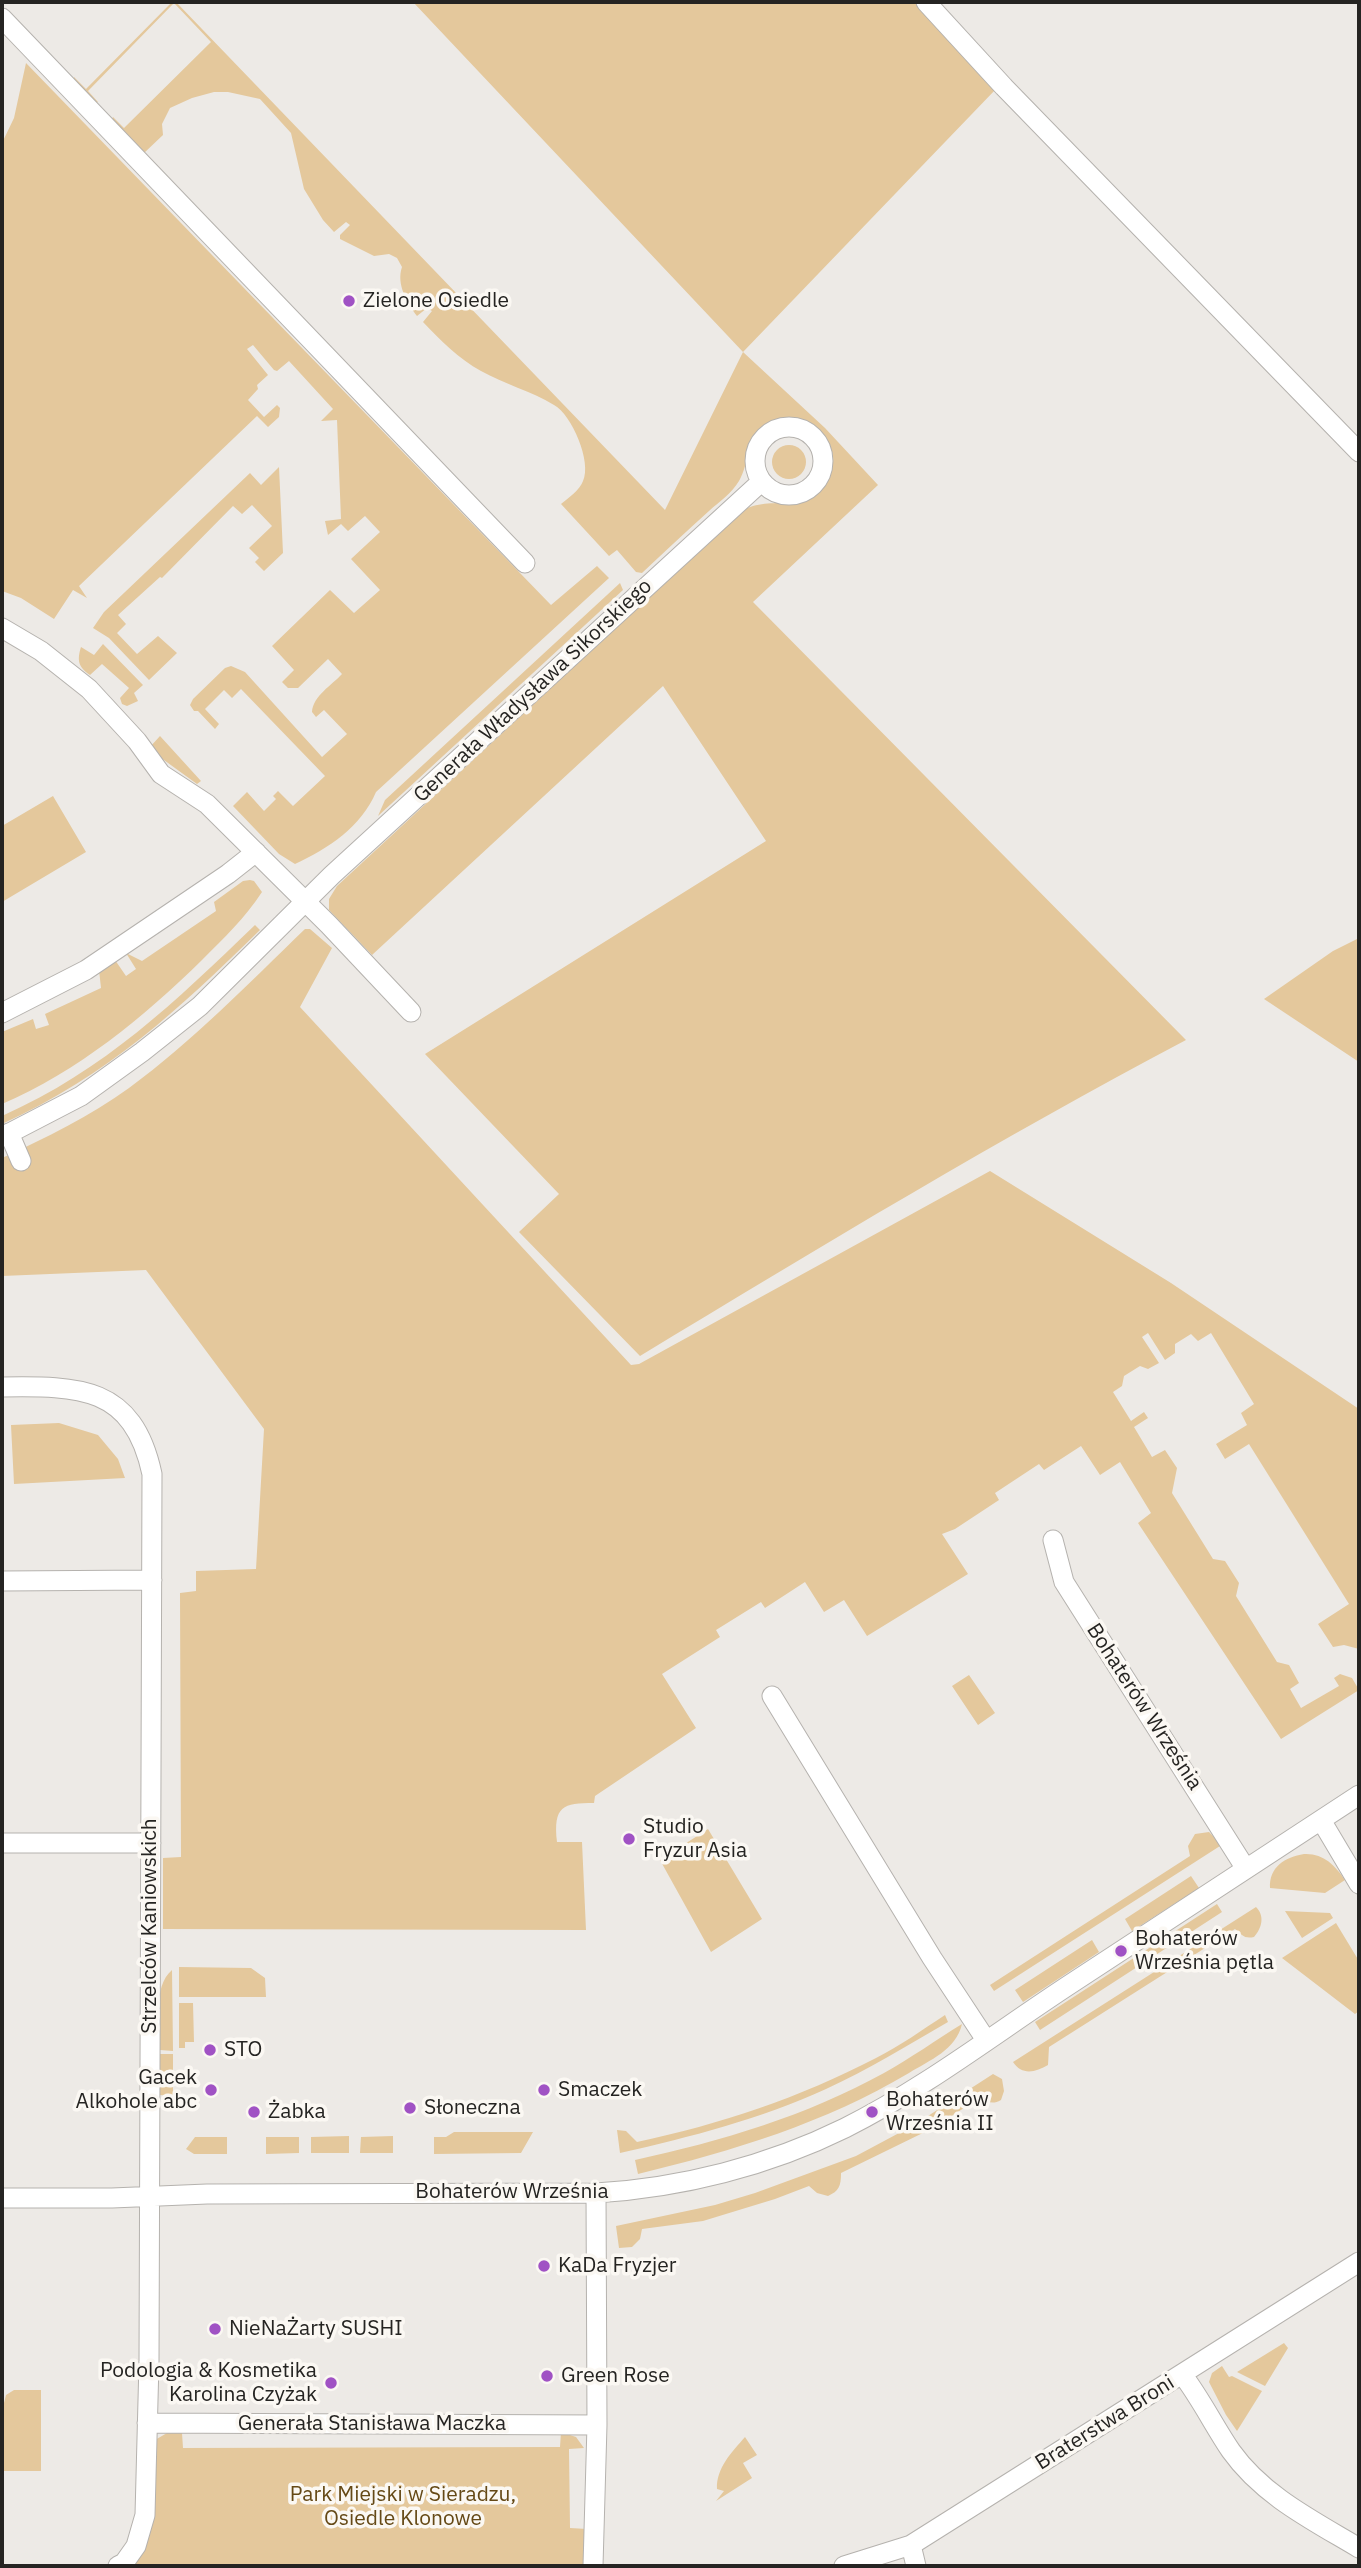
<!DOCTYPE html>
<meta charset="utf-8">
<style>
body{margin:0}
#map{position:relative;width:1361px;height:2568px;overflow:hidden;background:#edeae6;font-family:"IBM Plex Sans",sans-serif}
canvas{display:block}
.frame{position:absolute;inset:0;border:4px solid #252422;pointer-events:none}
</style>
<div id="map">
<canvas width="1361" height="2568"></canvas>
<div class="frame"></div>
</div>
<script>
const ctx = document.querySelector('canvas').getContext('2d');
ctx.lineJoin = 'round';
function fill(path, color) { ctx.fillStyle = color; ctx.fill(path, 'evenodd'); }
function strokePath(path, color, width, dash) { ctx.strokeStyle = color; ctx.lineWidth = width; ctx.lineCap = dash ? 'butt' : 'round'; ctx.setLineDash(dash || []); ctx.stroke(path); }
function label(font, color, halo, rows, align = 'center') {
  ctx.font = font + ' "IBM Plex Sans",sans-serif'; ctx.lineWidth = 7; ctx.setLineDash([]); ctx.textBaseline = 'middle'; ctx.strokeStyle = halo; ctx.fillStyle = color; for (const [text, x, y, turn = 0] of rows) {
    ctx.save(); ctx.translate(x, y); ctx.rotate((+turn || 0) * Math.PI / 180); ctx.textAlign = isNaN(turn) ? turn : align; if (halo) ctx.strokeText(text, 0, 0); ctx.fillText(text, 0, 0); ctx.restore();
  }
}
fill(new Path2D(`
 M 172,2 L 176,2 L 665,510 L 743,352 L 413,2 L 916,2 L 996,89 L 743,352 L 825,428 L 878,485 L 753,602 L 1186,1040 C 1000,1138 820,1247 640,1356 L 519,1232 L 559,1194 L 425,1054 L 766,841 L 663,686 L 372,955 L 329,910 L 329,899 L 337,886 L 742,511 C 771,493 808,517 827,481 C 831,473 834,465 833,456 C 829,427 791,409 767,425 C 746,439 750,462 739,481 C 732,493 719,502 709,511 C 686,532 664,552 642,573 L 636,572 L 617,550 L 609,556 L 561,504 C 568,498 580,490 583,481 C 592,462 572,415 554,405 C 531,391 504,384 481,371 C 459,359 440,340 423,322 L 432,311 L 427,308 L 417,316 C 407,303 396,284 402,267 L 397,258 L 389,254 L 374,256 L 340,239 L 340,235 L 350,225 L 346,222 L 334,232 L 323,220 L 304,189 L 291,133 L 260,99 L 228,92 L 214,92 L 192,98 L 170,108 L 162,124 L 163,135 L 143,154 L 111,121 L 113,117 L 124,128 L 211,42 L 174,3 L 88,91 L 98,102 L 96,103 L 73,81 L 74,77 L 86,89 Z
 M 26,63 L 551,605 L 597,566 L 609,578 L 376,792 C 361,827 329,848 295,864 L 279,854 L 233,806 L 247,792 L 264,811 L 276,799 L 273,796 L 278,791 L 293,806 L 325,776 L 241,689 L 232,698 L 224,690 L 205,709 L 219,724 L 215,729 L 198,711 L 194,711 L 190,705 L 193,699 L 225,668 L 231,666 L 245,672 L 322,757 L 347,734 L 324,710 L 316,717 L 312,712 C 313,696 332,685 342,674 L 328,659 L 298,688 L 288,688 L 282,682 L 294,670 L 272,646 L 330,590 L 354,613 L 380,590 L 351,559 L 380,532 L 365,516 L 348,531 L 341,524 L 328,535 L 325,521 L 341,519 L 337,420 L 321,421 L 333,409 L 289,361 L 277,371 L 274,370 L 253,345 L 247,349 L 268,375 L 257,385 L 258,389 L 248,400 L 264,417 L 277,405 L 280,408 L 279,417 L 268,427 L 257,416 L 79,586 L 87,598 L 73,590 L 54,619 L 21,598 L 2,591 L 2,143 L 14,118 Z
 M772 462a17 17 0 1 1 34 0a17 17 0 1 1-34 0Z
 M 279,467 L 283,553 L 264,571 L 255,562 L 259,558 L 249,548 L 272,526 L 252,505 L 242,514 L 233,506 L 162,578 L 160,577 L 118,615 L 126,624 L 117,633 L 137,654 L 158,636 L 177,653 L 149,680 L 109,638 L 93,628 L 104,612 L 250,473 L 261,485 Z
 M 620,583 L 623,590 L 378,816 L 385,800 Z
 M 103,644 L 143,685 L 134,693 L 138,701 L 127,706 L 122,704 L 120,698 L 129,688 L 102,664 L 90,675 C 78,667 77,660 81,647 L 94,655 Z
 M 160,736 L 201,781 L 197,784 L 157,755 L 150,747 Z
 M 53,796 L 86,852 L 2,902 L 2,826 Z
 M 250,880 L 254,881 L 262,892 C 245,918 224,938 202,960 C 144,1017 77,1072 2,1104 L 2,1032 L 33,1019 L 36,1029 L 49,1025 L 45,1014 L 101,988 L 99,970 L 115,960 L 126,976 L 136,969 L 126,953 L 142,961 L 216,911 L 214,902 L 243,881 Z
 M 255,925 L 260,930 C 177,1011 110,1074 2,1124 L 2,1116 C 105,1070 175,1002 255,925 Z
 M 305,929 L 310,929 L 332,948 L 300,1007 L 631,1365 L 639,1364 L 990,1171 L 1171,1283 L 1359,1409 L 1359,1649 L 1344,1645 L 1333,1647 L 1318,1624 L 1349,1604 L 1249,1444 L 1225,1459 L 1216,1444 L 1247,1425 L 1241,1413 L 1254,1404 L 1211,1333 L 1198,1341 L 1191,1334 L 1175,1344 L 1175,1353 L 1165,1360 L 1148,1333 L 1142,1337 L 1159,1363 L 1148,1369 L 1140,1366 L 1124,1376 L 1122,1386 L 1113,1392 L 1131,1421 L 1144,1412 L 1148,1418 L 1134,1427 L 1152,1457 L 1165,1450 L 1177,1468 L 1172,1493 L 1213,1559 L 1225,1561 L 1239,1583 L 1236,1596 L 1277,1662 L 1289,1665 L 1299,1683 L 1290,1689 L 1301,1708 L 1339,1686 L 1334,1678 L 1340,1674 L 1352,1678 L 1359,1690 L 1281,1739 L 1138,1523 L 1151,1513 L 1120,1462 L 1100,1475 L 1081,1446 L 1044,1470 L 1039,1464 L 995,1493 L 999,1500 L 955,1529 L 942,1534 L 968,1574 L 867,1636 L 844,1600 L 824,1612 L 805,1582 L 765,1608 L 761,1602 L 716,1630 L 720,1637 L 662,1674 L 696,1728 L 595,1796 L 594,1803 C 563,1803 553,1806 557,1842 L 582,1842 L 586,1930 L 163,1929 L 163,1858 L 181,1857 L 180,1593 L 196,1591 L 196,1571 L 256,1569 L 264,1429 L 146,1270 L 2,1276 L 2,1158 C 46,1138 90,1116 129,1088 C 193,1041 248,984 305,929 Z
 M 1359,938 L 1359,1062 L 1264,999 L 1333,951 Z
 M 59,1423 L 98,1435 L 118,1459 L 125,1478 L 14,1484 L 11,1425 Z
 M 969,1675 L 995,1713 L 978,1725 L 952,1686 Z
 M 708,1829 L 762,1919 L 711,1952 L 660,1860 Z
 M 1209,1832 L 1216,1839 L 1220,1846 L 994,1991 L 990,1985 L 1190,1856 L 1188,1846 L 1195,1834 Z
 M 1304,1854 C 1323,1853 1335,1865 1345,1880 L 1325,1893 L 1270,1888 C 1269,1867 1285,1857 1304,1854 Z
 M 1191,1876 L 1199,1888 L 1132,1931 L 1125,1919 Z
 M 1217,1904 L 1222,1912 L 1040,2030 L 1035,2022 Z
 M 1256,1907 C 1265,1916 1262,1928 1254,1937 C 1244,1939 1242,1935 1235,1929 L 1049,2047 L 1048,2065 C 1036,2072 1022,2076 1013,2062 Z
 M 1285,1911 L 1330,1913 L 1333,1918 L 1302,1938 Z
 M 1336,1923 L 1359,1961 L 1359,2011 L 1355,2014 L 1282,1958 Z
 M 1092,1940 L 1099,1952 L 1023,2002 L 1015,1990 Z
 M 179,1967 L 251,1968 L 265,1978 L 266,1997 L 179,1997 Z
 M 172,1970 L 173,2051 L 160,2050 C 160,2026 152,1987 172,1970 Z
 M 179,2003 L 193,2003 L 194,2042 L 185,2042 L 185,2048 L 179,2048 Z
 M 945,2015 L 948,2022 C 908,2045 868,2070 826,2089 C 760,2119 691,2137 620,2153 L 617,2130 L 626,2131 L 637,2142 C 721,2124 799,2098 876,2058 C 900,2046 922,2030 945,2015 Z
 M 962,2024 C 956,2050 930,2060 909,2073 C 825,2123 733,2151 638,2174 L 635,2160 C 722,2141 806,2116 884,2073 C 911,2058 936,2040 962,2024 Z
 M 160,2054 L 173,2054 L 173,2096 L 159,2095 Z
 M 993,2074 L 1002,2079 L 1004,2091 L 1001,2100 C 992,2105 988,2102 981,2097 L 933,2128 L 841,2173 C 841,2186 839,2191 828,2196 L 817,2193 L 809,2186 L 775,2199 L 703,2221 L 642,2229 L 640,2239 L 632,2247 L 619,2248 L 616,2226 L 715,2205 L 755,2193 L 856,2156 L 914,2125 Z
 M 454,2132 L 533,2132 L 521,2153 L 434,2154 L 434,2137 L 446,2137 Z
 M 349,2136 L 349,2153 L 311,2153 L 311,2137 Z
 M 393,2136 L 393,2153 L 360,2153 L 361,2137 Z
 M 195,2137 L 227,2137 L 227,2154 L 194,2154 L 186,2149 Z
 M 266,2137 L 299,2137 L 299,2153 L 266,2154 Z
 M 1284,2343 L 1288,2348 L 1265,2386 L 1237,2372 Z
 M 1222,2366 L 1229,2377 L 1232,2376 L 1262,2391 L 1237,2431 L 1226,2415 L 1209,2382 L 1212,2373 Z
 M 14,2390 L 41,2390 L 41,2471 L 2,2471 L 4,2403 L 6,2395 Z
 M 561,2432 L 576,2437 L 584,2448 L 569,2449 L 570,2528 L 587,2529 L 584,2566 L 127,2566 L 155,2440 L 167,2433 L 182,2433 L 183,2448 L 560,2447 Z
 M 745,2437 L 757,2455 L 743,2463 L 752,2478 L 716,2501 L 724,2491 L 717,2489 C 716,2468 732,2452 745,2437 Z`), '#e4c89c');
const street = new Path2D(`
 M 926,2 L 1004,87 L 1359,452
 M 2,18 L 525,563
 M755 461a34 34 0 1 1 68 0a34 34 0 1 1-68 0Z
 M 2,628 L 41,651 L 89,689 L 137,741 L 161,774 L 207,804 L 329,925 L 411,1012
 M 2,1013 L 86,970 L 228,874 L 256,852
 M 9,1133 L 21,1161
 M 2,1137 L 81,1096 L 142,1052 L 200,1006 L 332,875 L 761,482
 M 2,1387 C 78,1386 133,1385 152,1474 L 149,2362 L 145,2515 L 136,2546 L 124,2563 L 118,2566
 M 1053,1540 L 1064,1582 L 1246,1869
 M 2,1581 L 152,1580
 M 772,1696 L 932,1958 L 986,2040
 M 1321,1820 L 1359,1884
 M 2,1843 L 151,1843
 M 2,2198 L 112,2198 L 207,2194 L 596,2193 C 681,2188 768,2166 845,2128 C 925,2088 997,2032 1072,1983 C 1168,1920 1264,1858 1359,1795
 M 1182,2374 C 1201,2399 1214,2426 1231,2451 C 1263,2496 1314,2521 1359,2548
 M 147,2423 L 597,2425
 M 911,2545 L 916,2566
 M 593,2566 L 597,2425 L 596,2193
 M 844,2566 L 911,2545 L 1359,2262`);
strokePath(street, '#b5b2ae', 21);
strokePath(street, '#fff', 19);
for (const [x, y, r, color] of [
 [349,301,7,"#a052c4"],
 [629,1839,7,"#a052c4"],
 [1121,1951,7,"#a052c4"],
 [210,2050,7,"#a052c4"],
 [211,2090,7,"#a052c4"],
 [544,2090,7,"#a052c4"],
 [410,2108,7,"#a052c4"],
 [254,2112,7,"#a052c4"],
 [872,2112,7,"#a052c4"],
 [544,2266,7,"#a052c4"],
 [215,2329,7,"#a052c4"],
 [547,2376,7,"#a052c4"],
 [331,2383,7,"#a052c4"]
]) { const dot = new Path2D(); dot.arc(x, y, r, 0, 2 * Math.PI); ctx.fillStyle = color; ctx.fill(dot); strokePath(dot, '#fbf8f3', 2.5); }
label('21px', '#252422', '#fbf8f3', [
 ["Zielone Osiedle",363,301],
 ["Studio",643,1827],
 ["Fryzur Asia",643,1851],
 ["Bohaterów",1135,1939],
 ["Września pętla",1135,1963],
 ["STO",224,2050],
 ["Gacek",197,2078,"right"],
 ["Alkohole abc",197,2102,"right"],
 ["Smaczek",558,2090],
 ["Bohaterów",886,2100],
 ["Września II",886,2124],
 ["Słoneczna",424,2108],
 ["Żabka",268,2112],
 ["KaDa Fryzjer",558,2266],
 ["NieNaŻarty SUSHI",229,2329],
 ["Podologia & Kosmetika",317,2371,"right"],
 ["Karolina Czyżak",317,2395,"right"],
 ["Green Rose",561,2376]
], 'left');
label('21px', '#252422', '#fbf8f3', [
 ["Generała Władysława Sikorskiego",533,691,-43],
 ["Bohaterów Września",1144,1707,57],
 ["Strzelców Kaniowskich",150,1926,-90],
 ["Bohaterów Września",512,2192],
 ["Braterstwa Broni",1105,2423,-32],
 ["Generała Stanisława Maczka",372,2424]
]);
label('21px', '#654916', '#fbf8f3', [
 ["Park Miejski w Sieradzu,",403,2495],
 ["Osiedle Klonowe",403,2519]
]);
</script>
